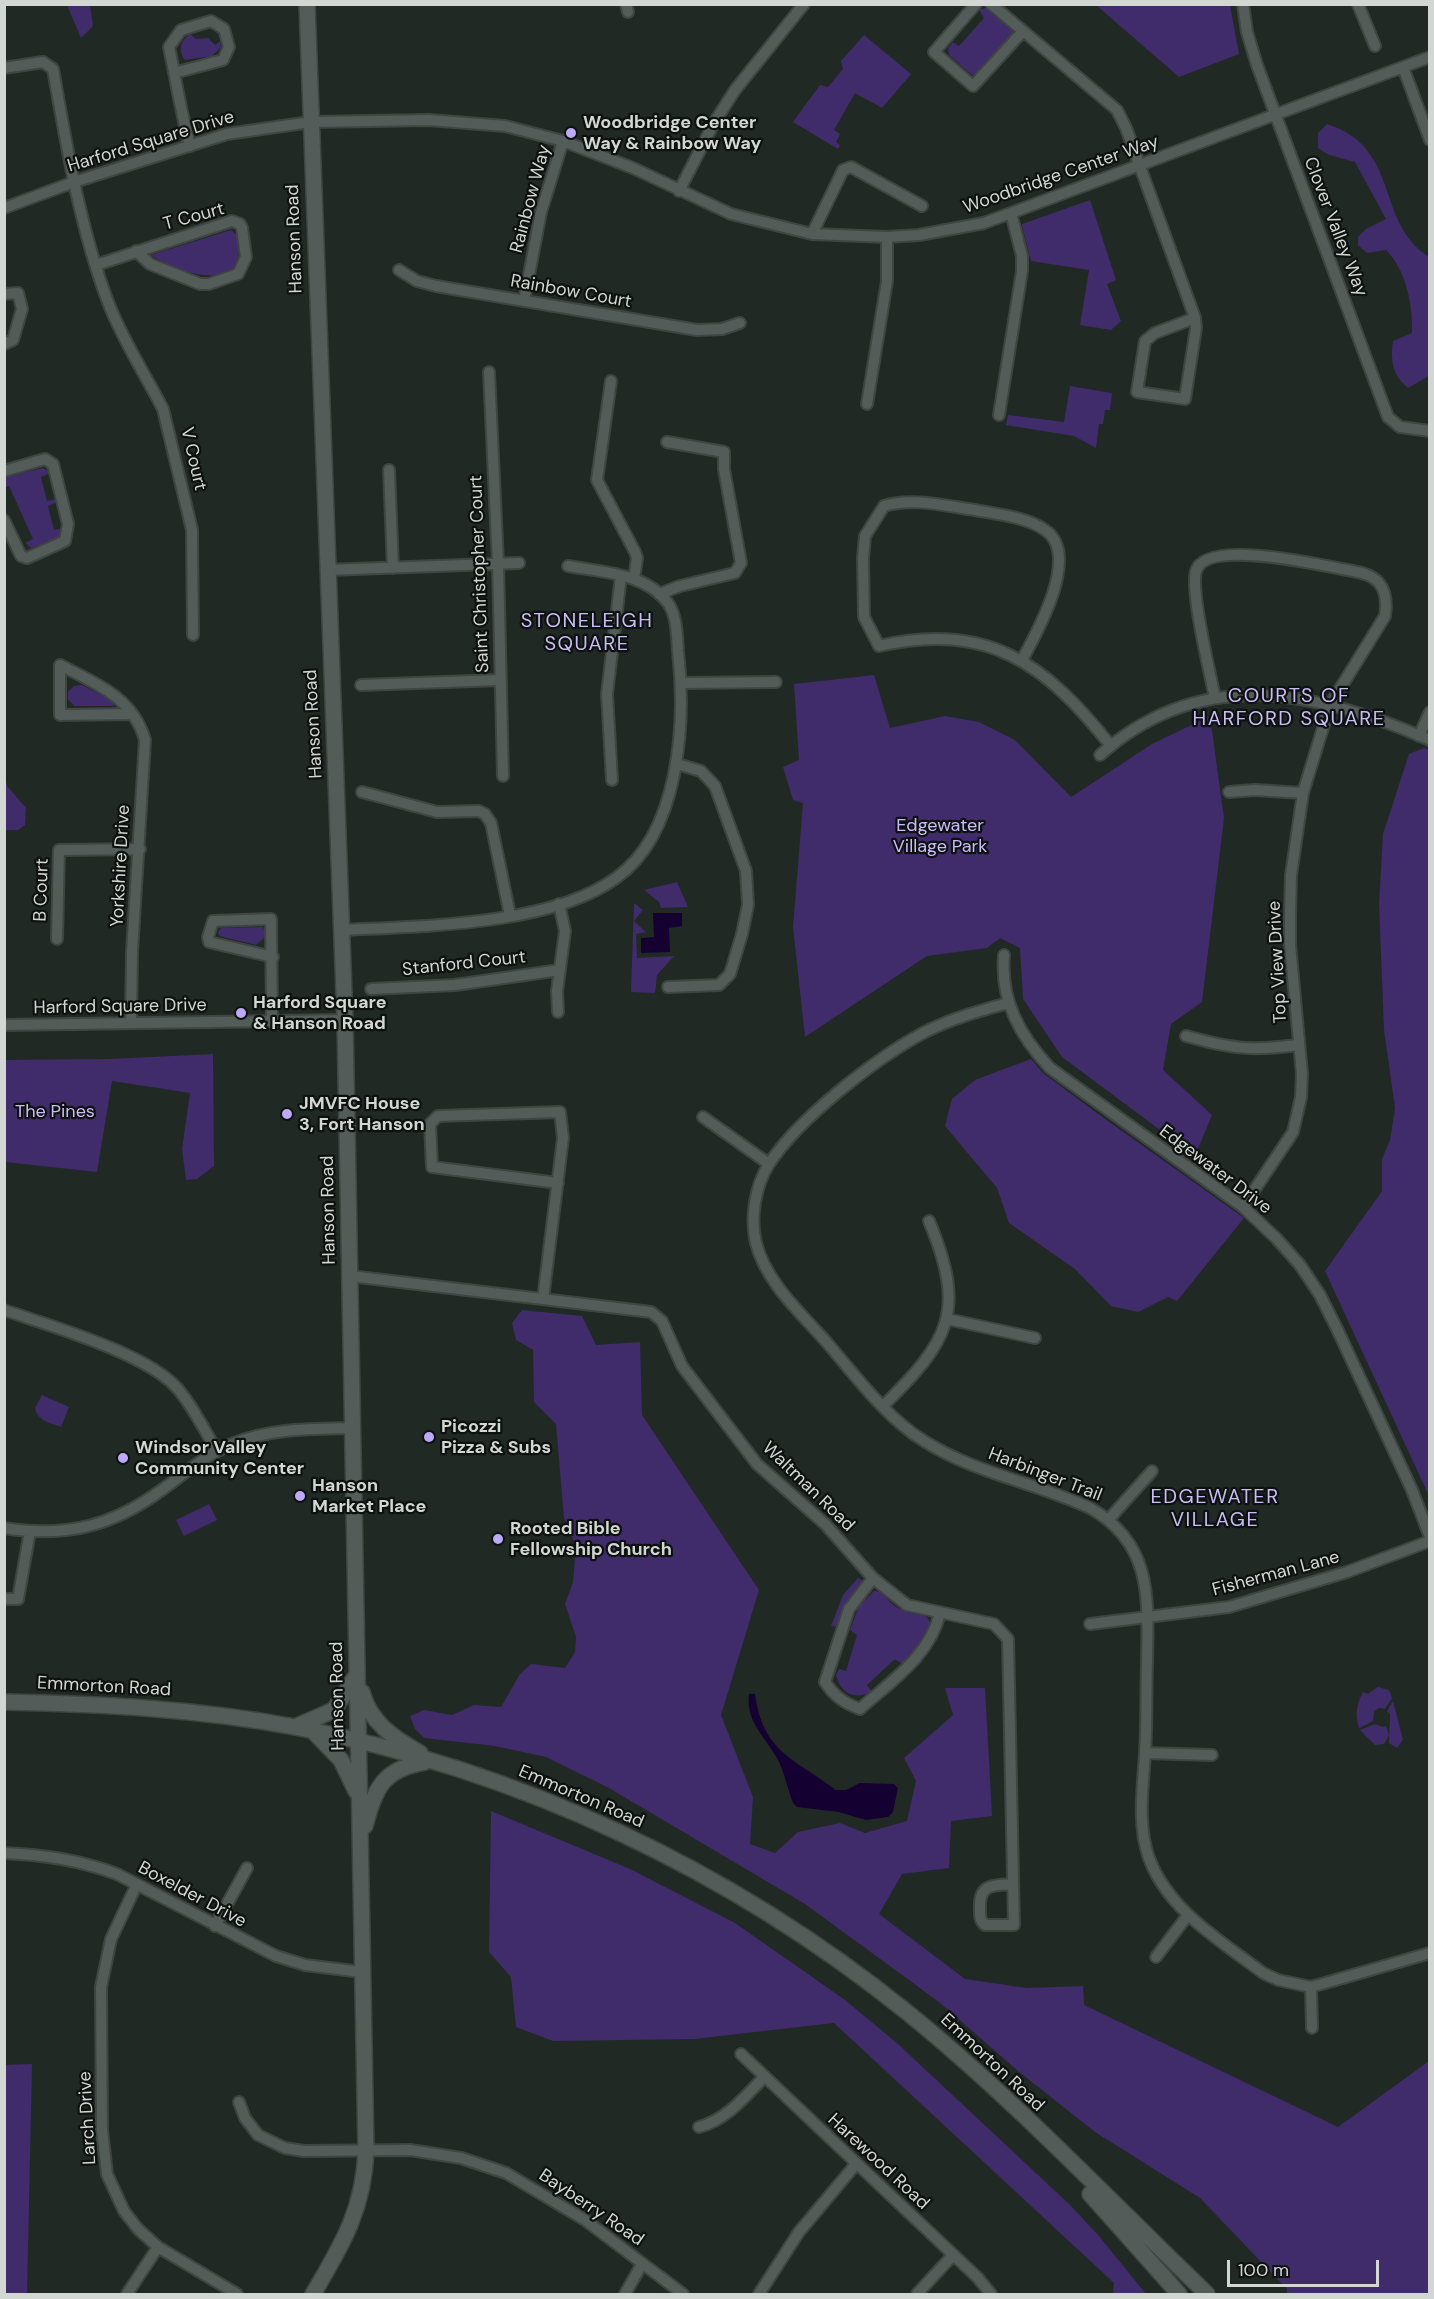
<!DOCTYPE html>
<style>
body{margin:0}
#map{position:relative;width:1434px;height:2299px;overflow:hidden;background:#212925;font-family:"DM Sans",sans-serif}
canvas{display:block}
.frame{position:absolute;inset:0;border:6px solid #d2d7d4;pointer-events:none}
.scale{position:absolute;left:1227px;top:2260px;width:152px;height:27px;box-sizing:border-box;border:3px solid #d2d7d4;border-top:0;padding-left:8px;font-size:18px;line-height:21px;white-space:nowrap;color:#d2d7d4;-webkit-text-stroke:4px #0d110f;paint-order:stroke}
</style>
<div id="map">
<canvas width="1434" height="2299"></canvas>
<div class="frame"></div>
<div class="scale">100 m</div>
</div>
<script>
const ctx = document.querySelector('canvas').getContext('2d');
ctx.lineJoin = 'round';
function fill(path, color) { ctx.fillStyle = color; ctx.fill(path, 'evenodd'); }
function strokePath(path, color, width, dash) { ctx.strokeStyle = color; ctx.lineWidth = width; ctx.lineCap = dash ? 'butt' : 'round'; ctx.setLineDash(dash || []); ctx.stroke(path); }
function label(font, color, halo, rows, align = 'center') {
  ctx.font = font + ' "DM Sans",sans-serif'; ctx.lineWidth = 4.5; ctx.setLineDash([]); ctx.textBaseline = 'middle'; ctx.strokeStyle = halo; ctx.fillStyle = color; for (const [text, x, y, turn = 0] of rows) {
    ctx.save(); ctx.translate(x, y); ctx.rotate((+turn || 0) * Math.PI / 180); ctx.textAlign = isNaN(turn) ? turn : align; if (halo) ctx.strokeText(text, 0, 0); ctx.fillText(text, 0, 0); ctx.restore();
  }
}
fill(new Path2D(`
 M 67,5 L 90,5 L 93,26 L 81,38 Z
 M 1096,5 L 1230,5 L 1239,54 L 1179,77 Z
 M 988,7 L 1012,28 L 1013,32 L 979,73 L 972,75 L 949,55 L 948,48 L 953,42 L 959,46 L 984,18 L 979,10 Z
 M 190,34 L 196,39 L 208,38 L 215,45 L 220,41 L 221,47 L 212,56 L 185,60 C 177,50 181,40 190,34 Z
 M 864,35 L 911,74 L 882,108 L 855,93 L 834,130 L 840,134 L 836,142 L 840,145 L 838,149 L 793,122 L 820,85 L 828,87 L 843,69 L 841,61 Z
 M 1327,124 C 1402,148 1374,222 1429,257 L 1429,376 L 1408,388 C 1393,375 1390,362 1393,341 L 1412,333 C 1413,305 1406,270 1386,250 L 1367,253 L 1358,245 L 1358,237 L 1366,229 L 1386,219 L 1355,162 L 1329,155 L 1318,148 L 1318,133 Z
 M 1090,200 L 1116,280 L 1107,284 L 1121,321 L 1111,330 L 1080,325 L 1089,270 L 1031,261 L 1022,226 L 1022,224 Z
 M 231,230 L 238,236 L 239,264 C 219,288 172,269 151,255 Z
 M 1070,386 L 1112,393 L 1110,410 L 1105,410 L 1103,424 L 1099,424 L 1096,448 L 1074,436 L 1006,425 L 1008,415 L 1064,422 Z
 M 43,468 L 51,473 L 41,477 L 47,501 L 57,499 L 57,502 L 48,506 L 54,530 L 63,528 L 60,537 L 31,548 L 25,543 L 33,539 L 9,486 L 5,488 L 4,477 Z
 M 874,675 L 890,728 L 945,716 L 979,722 L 1015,740 L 1071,797 L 1152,744 L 1210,716 L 1224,818 L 1202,1002 L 1171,1024 L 1163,1070 L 1212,1115 L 1195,1156 L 1062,1057 L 1023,999 L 1020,948 L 1000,938 L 987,948 L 927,956 L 805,1037 L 793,927 L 803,803 L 793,800 L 783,767 L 799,760 L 794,684 Z
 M 82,685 L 113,701 L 114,706 L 74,706 L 68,699 L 68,692 L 74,686 Z
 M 1424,748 L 1430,750 L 1429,1496 L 1325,1271 L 1382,1191 L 1382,1159 L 1390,1140 L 1395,1108 L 1384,1030 L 1379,904 L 1383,834 L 1409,754 Z
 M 4,777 L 8,787 L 26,808 L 25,825 L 18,830 L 5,830 Z
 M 677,882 L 688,907 L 661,908 L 659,902 L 644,890 Z
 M 634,903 L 643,910 L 634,921 L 646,932 L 636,934 L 637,958 L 674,956 L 657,975 L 655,993 L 631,992 Z
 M 263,927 L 266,936 L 256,945 L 219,936 L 218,932 L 221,928 Z
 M 213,1054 L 214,1166 L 197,1179 L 186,1180 L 182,1149 L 190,1093 L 112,1081 L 97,1172 L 5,1162 L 5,1060 L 110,1059 Z
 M 1031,1059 L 1043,1073 L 1094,1111 L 1244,1218 L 1177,1301 L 1168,1297 L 1138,1312 L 1111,1306 L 1075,1269 L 1009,1223 L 997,1188 L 945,1126 L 952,1099 L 975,1080 Z
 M 522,1310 L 582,1316 L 596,1345 L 640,1342 L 642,1415 L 759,1590 L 721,1715 L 753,1797 L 750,1844 L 775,1853 L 798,1832 L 840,1823 L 865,1833 L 907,1821 L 916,1781 L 904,1758 L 953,1715 L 945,1688 L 985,1688 L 992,1816 L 951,1821 L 949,1868 L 902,1874 L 879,1914 L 965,1979 L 1027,1988 L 1083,1986 L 1084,2005 L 1338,2127 L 1429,2061 L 1429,2294 L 1287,2294 L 1287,2289 L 1200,2198 L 1095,2132 L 1018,2071 L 939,2002 L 805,1904 L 609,1788 L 546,1757 L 495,1746 L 424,1738 L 415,1729 L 410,1716 L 424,1710 L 452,1715 L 474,1705 L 501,1707 L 520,1674 L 531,1664 L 565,1668 L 575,1652 L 576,1637 L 565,1604 L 573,1582 L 576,1546 L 564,1518 L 556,1424 L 534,1402 L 533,1350 L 516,1340 L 512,1323 Z
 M 42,1395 L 69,1407 L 61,1427 C 50,1422 38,1422 35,1408 Z
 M 209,1504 L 217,1520 L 184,1536 L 176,1520 Z
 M 858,1578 L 863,1581 L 849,1600 L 838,1627 L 831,1626 L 843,1595 Z
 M 874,1591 L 882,1592 C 896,1612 905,1611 926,1616 L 932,1625 L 920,1647 L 902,1664 L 895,1659 L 867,1685 L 872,1692 C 854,1700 841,1694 836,1675 L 839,1669 L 846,1671 L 857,1635 L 850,1630 L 859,1606 Z
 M 1378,1687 L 1389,1690 L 1392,1698 L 1385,1709 L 1379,1708 L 1374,1711 L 1373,1721 L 1359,1728 C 1355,1714 1356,1705 1363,1692 L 1368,1694 Z
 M 1393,1701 L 1403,1740 L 1397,1748 L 1389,1743 L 1390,1714 L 1387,1711 Z
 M 1375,1724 L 1383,1727 L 1386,1726 L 1389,1735 L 1384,1744 L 1375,1745 L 1360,1730 Z
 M 491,1811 L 630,1869 L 735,1923 L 845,2000 L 898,2044 L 1069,2204 L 1099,2236 L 1146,2294 L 1113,2294 L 1114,2283 L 834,2023 L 694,2039 L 553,2041 L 516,2027 L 511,1977 L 489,1952 Z
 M 32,2064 L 27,2294 L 5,2294 L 5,2065 Z`), '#402b6b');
fill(new Path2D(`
 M 653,913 L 682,913 L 682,926 L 669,928 L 670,952 L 641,953 L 641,938 L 654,937 Z
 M 749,1694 L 755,1694 C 763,1753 794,1758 836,1790 L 846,1790 L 860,1783 L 894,1784 L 898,1788 L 893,1812 L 888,1817 L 866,1820 L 839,1812 L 797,1807 L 793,1803 C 788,1790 785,1775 779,1762 C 768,1739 745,1723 749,1694 Z`), '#150032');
const street = new Path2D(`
 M 626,4 L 628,12
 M 976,4 L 934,52 L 973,86 L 1023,31
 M 991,4 L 1117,110 L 1126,128 L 1195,318 L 1196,328 L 1185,399 L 1137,392 L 1145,341 L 1155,333 L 1195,318
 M 1243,4 L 1247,32 L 1257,65 L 1388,417 L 1400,427 L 1430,431
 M 1358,4 L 1375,46
 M 1403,67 L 1430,140
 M 4,68 L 43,62 L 53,69 C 67,148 80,228 108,302 C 122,339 145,374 163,409 L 192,530 L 193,635
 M 174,73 L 223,60 L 229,47 L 224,29 L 211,21 L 181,30 L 169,47 C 176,80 181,113 190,146
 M 679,191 L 714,123 L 735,90 L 804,4
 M 4,208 L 74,182 L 227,134 L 311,122 L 429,120 L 505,126 L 563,141 L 633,168 L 731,214 L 812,234 L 887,237 L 919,235 L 984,223 L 1430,57
 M 812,234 L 843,170 L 851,167 L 922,206
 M 96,265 L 232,221 L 240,224 L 242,228 L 246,257 L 238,274 L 209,284 L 200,284 L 150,264 L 136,251
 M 399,270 L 417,281 L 436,286 L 697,330 L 722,329 L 740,323
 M 4,294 L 18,293 L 22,309 L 13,340 L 4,344
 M 524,301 L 541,212 L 563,141
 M 489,372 L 498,563 L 503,776
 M 611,381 L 597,480 L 635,552 L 637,558 L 634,579
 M 867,404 L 887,281 L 887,237
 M 999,415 L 1022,271 L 1022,256 L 1011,213
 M 389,470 L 393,568
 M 4,471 L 45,459 L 53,464 L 68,524 L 65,541 L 27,558 L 21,556 L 4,520
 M 327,570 L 519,563
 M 659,594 L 680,586 L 735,573 L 741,563 L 724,469 L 724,452 L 667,442
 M 1022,660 C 1038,631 1081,554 1045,530 C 1027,517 996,514 975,510 C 946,506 911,497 884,506 L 865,536 L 863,558 L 864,617 L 879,646 C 988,621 1046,664 1111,746
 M 682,683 L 776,682
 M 361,685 L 500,680
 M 1215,698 C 1210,673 1190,591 1196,571 C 1206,536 1334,568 1362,573 C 1384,579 1388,595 1385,616 L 1330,705 L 1303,793 L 1291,875 L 1290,916 L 1290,945 L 1302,1074 L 1301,1097 L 1293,1132 L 1243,1207
 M 1419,736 L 1430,712
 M 1100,755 C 1201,665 1317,691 1430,740
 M 612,780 L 607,694 L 621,576
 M 362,792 L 437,812 L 479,811 L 485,814 L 491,823 L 510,915
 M 1229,792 L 1255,790 L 1303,793
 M 342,930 C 421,926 550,926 616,878 C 680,833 686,722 678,651 C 677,636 677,616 668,603 C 646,573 601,572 568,566
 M 57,939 L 59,850 L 140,849
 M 1004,955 C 1000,1000 1020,1036 1050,1068 L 1243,1207 L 1277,1239 L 1300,1265 L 1320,1295 L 1338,1331 L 1412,1490 L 1430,1537
 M 668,987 L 719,985 L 730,974 L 742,934 L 748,905 L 746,871 L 715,786 L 701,771 L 677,764
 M 371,989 L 455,985 L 560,970
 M 1008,1003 C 979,1011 950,1019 923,1033 C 875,1059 799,1118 769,1164 C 755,1186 750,1218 756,1243 C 766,1283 803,1315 829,1345 C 858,1379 887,1418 924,1441 C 976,1474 1038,1483 1092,1509 C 1153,1545 1148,1600 1147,1662 C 1146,1692 1147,1723 1145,1753 C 1143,1787 1137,1825 1149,1858 C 1168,1910 1221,1941 1263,1973 L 1278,1980 L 1311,1987 L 1430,1953
 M 558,1012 L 557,991 L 565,931 L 559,904
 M 272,1022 L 271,919 L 213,921 L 208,937 L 209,942 L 273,957
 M 131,1023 L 132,952 L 145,740 C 133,697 96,684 60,665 L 60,715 L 132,714
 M 4,1025 L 345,1020
 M 1186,1036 C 1233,1049 1250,1051 1298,1045
 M 703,1117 L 769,1164
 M 350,1276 L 651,1312 L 662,1321 L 682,1366 L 757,1464 L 825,1524 L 873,1578 L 907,1605 L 994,1624 L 1008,1639 L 1014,1925 L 985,1925 C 979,1920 980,1914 980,1907 C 979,1884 994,1885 1013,1884
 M 543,1299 L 563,1138 L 560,1112 L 438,1116 L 430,1124 L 432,1167 L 558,1183
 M 4,1310 C 50,1326 146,1353 177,1388 C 193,1406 204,1430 217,1451
 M 947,1319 L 1035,1338
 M 883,1406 C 949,1341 967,1312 929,1221
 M 1109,1519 L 1152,1471
 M 4,1528 C 66,1538 113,1526 163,1489 C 185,1473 206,1455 232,1444 C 271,1428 311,1429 353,1428
 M 873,1578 L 849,1609 L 825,1682 C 834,1696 844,1703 860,1709 C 891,1681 930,1656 940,1613
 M 4,1599 L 18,1599 L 30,1531
 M 1090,1624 L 1229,1607 L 1347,1572 L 1430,1541
 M 1145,1753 L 1212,1755
 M 4,1853 C 45,1855 79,1860 117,1874 L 276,1956 L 305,1965 L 362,1972
 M 137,1884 L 111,1939 L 101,1987 L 102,2130 L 107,2174 L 124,2211 L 138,2229 L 158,2247 L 237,2294
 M 215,1926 L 247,1868
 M 1156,1957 L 1188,1915
 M 1311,1987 L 1312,2028
 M 741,2054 L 978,2278 L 991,2294
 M 239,2102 L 245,2118 L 258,2135 L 285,2148 L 304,2151 L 410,2150 L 461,2158 L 506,2173 L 585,2220 L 683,2294
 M 699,2127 C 726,2120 745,2097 764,2077
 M 127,2294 L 158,2247
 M 625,2294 L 642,2264
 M 759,2294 L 799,2232 L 856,2164
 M 917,2294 L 953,2255`);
const secondary = new Path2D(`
 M 307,4 L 345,1020 L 366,2150 C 364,2209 342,2245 313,2294
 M 362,1692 C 370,1722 393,1738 420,1753
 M 4,1702 C 102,1704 199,1709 295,1727 C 519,1770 731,1870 908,2013 C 1014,2099 1109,2200 1207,2294
 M 295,1727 L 334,1710 L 357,1674
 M 313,1731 L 341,1760 L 356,1791
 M 365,1826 C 375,1788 383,1769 425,1762
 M 1090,2194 L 1179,2294`);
strokePath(street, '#3f4541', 14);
strokePath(secondary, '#3f4541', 18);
strokePath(street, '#535c58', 10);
strokePath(secondary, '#535c58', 15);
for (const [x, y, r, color] of [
 [571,133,6,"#bda9f5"],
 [241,1013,6,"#bda9f5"],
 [287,1114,6,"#bda9f5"],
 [429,1437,6,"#bda9f5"],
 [123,1458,6,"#bda9f5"],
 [300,1496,6,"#bda9f5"],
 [498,1539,6,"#bda9f5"]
]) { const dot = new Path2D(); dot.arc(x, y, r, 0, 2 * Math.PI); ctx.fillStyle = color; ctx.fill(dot); strokePath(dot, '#0d110f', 2); }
label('bold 18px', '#d2d7d4', '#0d110f', [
 ["Woodbridge Center",583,123],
 ["Way & Rainbow Way",583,144],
 ["Harford Square",253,1003],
 ["& Hanson Road",253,1024],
 ["JMVFC House",299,1104],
 ["3, Fort Hanson",299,1125],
 ["Picozzi",441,1427],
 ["Pizza & Subs",441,1448],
 ["Windsor Valley",135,1448],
 ["Community Center",135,1469],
 ["Hanson",312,1486],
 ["Market Place",312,1507],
 ["Rooted Bible",510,1529],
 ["Fellowship Church",510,1550]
], 'left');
label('18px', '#d2d7d4', '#0d110f', [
 ["Harford Square Drive",151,142,-17],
 ["Woodbridge Center Way",1061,175,-19],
 ["Rainbow Way",531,199,-75],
 ["T Court",194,217,-15],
 ["Clover Valley Way",1335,227,69],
 ["Hanson Road",295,239,-92],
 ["Rainbow Court",571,292,10],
 ["V Court",193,459,77],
 ["Saint Christopher Court",480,574,-92],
 ["Hanson Road",314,724,-93],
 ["Yorkshire Drive",121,866,-87],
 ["B Court",42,890,-88],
 ["Top View Drive",1278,962,-93],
 ["Stanford Court",464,964,-6],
 ["Harford Square Drive",120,1007,-1],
 ["Edgewater Drive",1215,1170,37],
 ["Hanson Road",329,1210,-91],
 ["Harbinger Trail",1045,1475,21],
 ["Waltman Road",808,1487,44],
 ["Fisherman Lane",1276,1574,-15],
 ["Emmorton Road",104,1687,3],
 ["Hanson Road",338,1696,-91],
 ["Emmorton Road",581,1797,23],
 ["Boxelder Drive",192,1895,28],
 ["Emmorton Road",992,2063,43],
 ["Larch Drive",88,2118,-93],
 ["Harewood Road",878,2162,43],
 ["Bayberry Road",591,2208,34]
]);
label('18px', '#ccbcfb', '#0d110f', [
 ["Edgewater",940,826],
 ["Village Park",940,847],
 ["The Pines",55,1112]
]);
ctx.letterSpacing = '1.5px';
label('20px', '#cabcf5', '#0d110f', [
 ["STONELEIGH",587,622],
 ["SQUARE",587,645],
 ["COURTS OF",1289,697],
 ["HARFORD SQUARE",1289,720],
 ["EDGEWATER",1215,1498],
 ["VILLAGE",1215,1521]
]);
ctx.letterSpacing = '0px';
</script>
